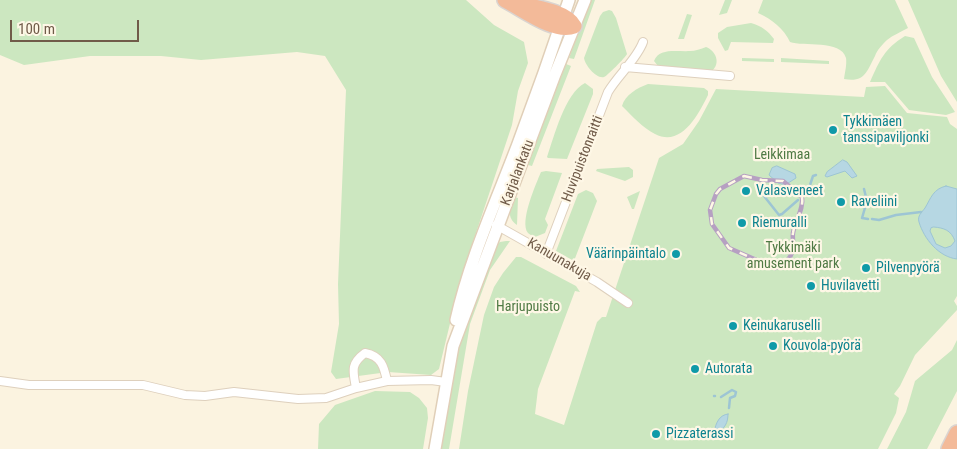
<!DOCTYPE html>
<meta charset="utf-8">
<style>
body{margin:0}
#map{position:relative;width:957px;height:449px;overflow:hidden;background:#fbf3e0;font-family:"Roboto Condensed",sans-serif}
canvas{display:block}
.scale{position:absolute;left:10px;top:20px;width:129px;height:22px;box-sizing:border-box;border:2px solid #705b49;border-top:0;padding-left:6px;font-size:15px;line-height:18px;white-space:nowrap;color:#705b49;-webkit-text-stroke:4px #fef7e6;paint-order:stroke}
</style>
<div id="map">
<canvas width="957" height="449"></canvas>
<div class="scale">100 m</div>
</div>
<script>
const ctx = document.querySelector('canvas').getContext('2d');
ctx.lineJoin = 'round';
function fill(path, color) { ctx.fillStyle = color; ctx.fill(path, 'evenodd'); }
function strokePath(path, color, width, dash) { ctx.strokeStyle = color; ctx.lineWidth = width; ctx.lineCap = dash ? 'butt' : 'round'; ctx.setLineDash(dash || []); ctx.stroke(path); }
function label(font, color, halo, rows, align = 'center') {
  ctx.font = font + ' "Roboto Condensed",sans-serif'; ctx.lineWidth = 4.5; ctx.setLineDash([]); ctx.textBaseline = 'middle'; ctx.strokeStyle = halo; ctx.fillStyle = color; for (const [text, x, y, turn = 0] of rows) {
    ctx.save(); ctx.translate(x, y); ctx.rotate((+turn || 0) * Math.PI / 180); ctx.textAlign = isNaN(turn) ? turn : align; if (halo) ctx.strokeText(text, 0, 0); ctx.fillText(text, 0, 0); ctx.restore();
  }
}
fill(new Path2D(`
 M 0,0 L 466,0 L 494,25 L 524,42 L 528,63 L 518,91 L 512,125 L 461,278 L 439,369 L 431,375 L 388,372 L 336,379 L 331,372 L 339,324 L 338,284 L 346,90 L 325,56 L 297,52 L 201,60 L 161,56 L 90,56 L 24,65 L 0,55 Z
 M 590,0 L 595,0 L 574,59 L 569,58 Z
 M 725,0 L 732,0 L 727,13 L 719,15 Z
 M 763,0 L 895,0 L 908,28 C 901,32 893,35 887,40 C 883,44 877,50 875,56 C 867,71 865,83 844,79 C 845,72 847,64 846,58 C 841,39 803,47 790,42 C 784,29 772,19 758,13 Z
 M 908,0 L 957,0 L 957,102 L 941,76 Z
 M 609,10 L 612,11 L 616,18 L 627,54 C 626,57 606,77 604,77 C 596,79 585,65 584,58 L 600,16 L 603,12 Z
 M 687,14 L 692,15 L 684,39 L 678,39 Z
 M 751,23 C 762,26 768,31 774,39 L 773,43 L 731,42 L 728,50 L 725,51 L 718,38 L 718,33 L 727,27 Z
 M 905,36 L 914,38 L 932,77 L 955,112 L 946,115 L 909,110 L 885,82 L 870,82 C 880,60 884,49 905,36 Z
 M 706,47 C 716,51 721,63 712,71 L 658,66 L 654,61 C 659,47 678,52 690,51 C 695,51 701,49 706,47 Z
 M 742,58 L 774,59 L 774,62 L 742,61 Z
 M 781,58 L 829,61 L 829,64 L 781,62 Z
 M 566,64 L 571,66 L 532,166 L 528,165 L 539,133 Z
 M 585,83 L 593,89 L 593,94 L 567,159 L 548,158 L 547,157 C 554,137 565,93 585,83 Z
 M 648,84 L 704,88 L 708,91 L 708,95 C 699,113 682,148 655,134 C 643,128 632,116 622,106 C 625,95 637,88 648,84 Z
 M 885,86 L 907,113 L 947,117 L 950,124 L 957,129 L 957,296 L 954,301 L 957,306 L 957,310 L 915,355 L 900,386 L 894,394 L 899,398 L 896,413 L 878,449 L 459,449 L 468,391 L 484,315 L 494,287 L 503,273 L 516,257 L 521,257 L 576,286 L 580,292 L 575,291 L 538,389 L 535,414 L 564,425 L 597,322 L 602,317 L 606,317 L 659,158 L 683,144 L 699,121 L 716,89 L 864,97 L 866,87 Z
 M 629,167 L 633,170 L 633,177 L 625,181 L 596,171 L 597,169 Z
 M 546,171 L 562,173 L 545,219 L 548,225 L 545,233 L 535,237 C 533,236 530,235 528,233 C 519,222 536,184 541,172 Z
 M 586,190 L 593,193 L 597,201 L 574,261 L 556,251 L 578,194 Z
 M 640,191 L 634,209 L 632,209 L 627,197 Z
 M 514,197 L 518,198 L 517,225 C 506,217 510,208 514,197 Z
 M 506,241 L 510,241 L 490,270 L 470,324 L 449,449 L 441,449 L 449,392 L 458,345 L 495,246 L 500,242 Z
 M 957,340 L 957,391 L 927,449 L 887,449 L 906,412 L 915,381 L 952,350 Z
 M 375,391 L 410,392 L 419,398 L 427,408 L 428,418 L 423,449 L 318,449 L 319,424 L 335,405 Z`), '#cce7c0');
const water = new Path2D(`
 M 843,160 L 847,162 L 857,176 L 852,178 L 845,171 L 827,177 L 825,176 L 827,172 Z
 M 777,166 L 795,174 L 796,178 L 785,185 L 778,183 L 769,175 L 772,168 Z
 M 946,186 L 957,189 L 957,259 C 939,257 924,239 919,222 C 917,216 922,212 925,208 C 931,198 933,189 946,186 ZM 934,227 C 944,228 951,230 955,241 L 951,246 L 945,248 L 936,244 L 930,231 L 931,228 Z
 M 728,414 C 728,423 725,428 717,433 L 714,432 C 716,423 719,415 728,414 Z`);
fill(water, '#b6d7e3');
strokePath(water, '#9dc5d4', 1);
strokePath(new Path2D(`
 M 864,189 L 867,201 L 862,218 L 868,219
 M 803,193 L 810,185 L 813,176 L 816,175
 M 764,196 L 779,215 L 782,214 L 798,200
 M 872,219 L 879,220 L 896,215 L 921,212
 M 714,396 L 715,396
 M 721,397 L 732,390 L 736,392 L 735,396 L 730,398 L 729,408`), '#9dc5d4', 2.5);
const street = new Path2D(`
 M 625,67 L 730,76
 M 496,225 L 597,282 L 628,303
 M 546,254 L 608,92 C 618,75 637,59 643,42
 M 0,381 L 29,385 L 143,385 L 185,395 L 205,396 L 234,392 L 298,399 L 326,398 L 356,388 L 387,381 L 431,380 L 446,382
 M 356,388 C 353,371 350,364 365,353 C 381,356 384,366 387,381`);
const secondary = new Path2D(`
 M 456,320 C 470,258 496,202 518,144 C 536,96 553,48 569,0
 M 435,449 L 453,346 L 554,77 L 585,0`);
const highway = new Path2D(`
 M 505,0 C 523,9 555,34 574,26 C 565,9 526,7 508,1
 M 949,449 L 957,433`);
strokePath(street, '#ded0bd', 10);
strokePath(secondary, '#e0cfb8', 14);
strokePath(highway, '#dad4d0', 18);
strokePath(street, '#fff', 8);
strokePath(secondary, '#fff', 11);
strokePath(highway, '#f3ba99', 15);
const rail = new Path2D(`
 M 744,176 L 762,180 L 783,181 L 802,197 C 804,209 795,221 793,233 C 792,238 794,244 793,249 C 791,258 784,267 775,268 L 729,248 L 712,224 L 710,210 L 716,194 L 720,189 Z`);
strokePath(rail, '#b6a0c2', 4.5);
strokePath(rail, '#fef7e6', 2.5, [8]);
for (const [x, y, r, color] of [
 [833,130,5,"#0f9aa8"],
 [746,191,5,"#0f9aa8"],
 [841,202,5,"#0f9aa8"],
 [742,223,5,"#0f9aa8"],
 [676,254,5,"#0f9aa8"],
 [866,268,5,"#0f9aa8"],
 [811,286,5,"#0f9aa8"],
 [733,326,5,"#0f9aa8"],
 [773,346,5,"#0f9aa8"],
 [695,369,5,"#0f9aa8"],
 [656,434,5,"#0f9aa8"]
]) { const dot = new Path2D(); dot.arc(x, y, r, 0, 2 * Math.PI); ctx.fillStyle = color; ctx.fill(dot); strokePath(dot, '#fef7e6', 2); }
label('14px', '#0d838f', '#fef7e6', [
 ["Tykkimäen",843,122],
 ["tanssipaviljonki",843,138],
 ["Valasveneet",756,191],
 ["Raveliini",851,202],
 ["Riemuralli",752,223],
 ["Väärinpäintalo",666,254,"right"],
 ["Pilvenpyörä",876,268],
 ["Huvilavetti",821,286],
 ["Keinukaruselli",743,326],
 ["Kouvola-pyörä",783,346],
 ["Autorata",705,369],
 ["Pizzaterassi",666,434]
], 'left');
label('14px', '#4f7a44', '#fef7e6', [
 ["Leikkimaa",782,155],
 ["Tykkimäki",793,248],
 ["amusement park",793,264],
 ["Harjupuisto",528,307]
]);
label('14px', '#705b49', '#fef7e6', [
 ["Huvipuistonraitti",583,159,-69],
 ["Karjalankatu",518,173,-69],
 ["Kanuunakuja",559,260,30]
]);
</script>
